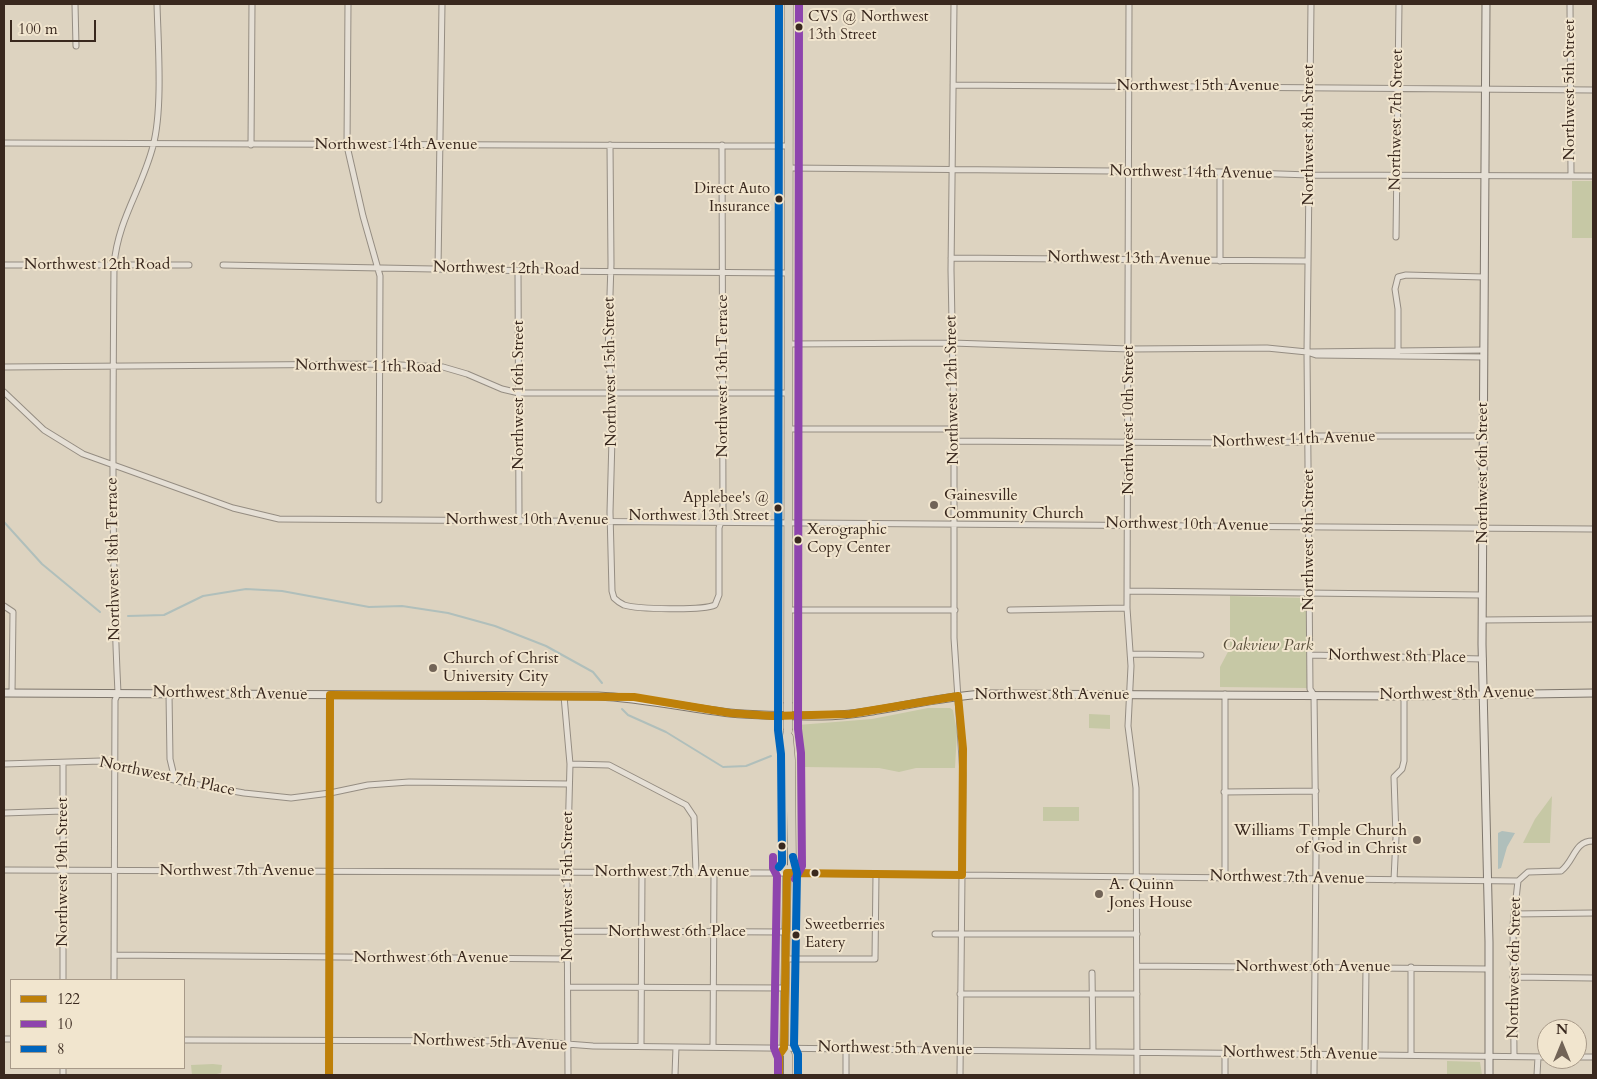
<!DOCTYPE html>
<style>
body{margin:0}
#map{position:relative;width:1597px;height:1079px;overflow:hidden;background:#ddd3c0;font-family:Cardo,serif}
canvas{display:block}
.frame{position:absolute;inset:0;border:5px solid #39281e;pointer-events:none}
.legend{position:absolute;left:10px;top:979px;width:175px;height:90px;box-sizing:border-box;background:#f1e5ce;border:1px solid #a79988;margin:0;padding:6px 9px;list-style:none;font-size:15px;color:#39281e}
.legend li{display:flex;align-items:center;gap:10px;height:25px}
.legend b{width:25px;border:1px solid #a79988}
.north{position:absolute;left:1537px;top:1019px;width:50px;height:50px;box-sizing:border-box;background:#f1e5ce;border:1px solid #a79988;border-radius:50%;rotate:0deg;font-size:14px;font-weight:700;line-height:20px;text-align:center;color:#39281e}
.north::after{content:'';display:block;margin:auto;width:18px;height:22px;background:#726457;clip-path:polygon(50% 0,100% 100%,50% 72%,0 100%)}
.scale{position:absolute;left:10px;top:20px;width:86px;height:22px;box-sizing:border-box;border:2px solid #39281e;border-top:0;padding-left:6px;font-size:15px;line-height:18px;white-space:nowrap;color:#39281e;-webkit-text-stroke:4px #f1e5ce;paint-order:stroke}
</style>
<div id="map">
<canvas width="1597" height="1079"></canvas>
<div class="frame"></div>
<ul class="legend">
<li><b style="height:6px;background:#be8009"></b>122</li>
<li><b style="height:6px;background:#8e44ad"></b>10</li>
<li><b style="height:6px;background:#0065bd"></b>8</li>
</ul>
<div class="north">N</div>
<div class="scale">100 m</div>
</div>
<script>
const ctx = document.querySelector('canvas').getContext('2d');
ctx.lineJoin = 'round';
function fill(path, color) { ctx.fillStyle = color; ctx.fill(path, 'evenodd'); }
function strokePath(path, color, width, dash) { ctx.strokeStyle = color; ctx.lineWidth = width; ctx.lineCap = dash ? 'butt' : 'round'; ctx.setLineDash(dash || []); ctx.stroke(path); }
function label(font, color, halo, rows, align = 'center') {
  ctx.font = font + ' Cardo,serif'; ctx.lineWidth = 4; ctx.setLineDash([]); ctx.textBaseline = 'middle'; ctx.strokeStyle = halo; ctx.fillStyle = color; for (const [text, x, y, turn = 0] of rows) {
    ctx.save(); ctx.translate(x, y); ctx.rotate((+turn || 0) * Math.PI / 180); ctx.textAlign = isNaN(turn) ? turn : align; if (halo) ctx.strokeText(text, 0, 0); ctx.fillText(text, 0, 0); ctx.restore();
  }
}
fill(new Path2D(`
 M 1572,181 L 1593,181 L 1593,238 L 1572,238 Z
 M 1230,596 L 1306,598 L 1307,688 L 1220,687 L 1220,667 L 1230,648 Z
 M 928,708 L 950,708 L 953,710 L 957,732 L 955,768 L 916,768 L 899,772 L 879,768 L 805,767 L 805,755 L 798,754 L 798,725 L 872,719 Z
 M 1089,714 L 1110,715 L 1110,729 L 1089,728 Z
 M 1552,796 L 1550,843 L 1523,843 L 1535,819 Z
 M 1043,807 L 1079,807 L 1079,821 L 1043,821 Z
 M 1447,1061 L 1480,1062 L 1482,1075 L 1447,1075 Z
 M 213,1064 L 222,1065 L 221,1073 L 212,1075 L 192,1075 L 191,1065 Z`), '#c6c8a5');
fill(new Path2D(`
 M 1502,831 L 1515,833 L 1507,847 L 1501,868 L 1498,869 L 1498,833 Z`), '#b0bfbb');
strokePath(new Path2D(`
 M 4,522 L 42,564 L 100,612
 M 128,616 L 164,615 L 203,596 L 246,589 L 282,591 L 369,607 L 402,606 L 448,613 L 495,626 L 546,646 L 593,672 L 602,683
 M 622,709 L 628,715 L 666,732 L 723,767 L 746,766 L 771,756`), '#b0bfbb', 2);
const street = new Path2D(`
 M 75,4 L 76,46
 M 348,4 L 347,146 L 363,216 L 380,276 L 379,500
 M 954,4 L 951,270 L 954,429 L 954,638 L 963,774 L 960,1075
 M 1129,4 L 1127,608 L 1131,666 L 1128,726 L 1136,788 L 1137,1075
 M 1311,4 L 1307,352 L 1310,689 L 1314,695 L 1316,854 L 1314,1075
 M 1570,4 L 1571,176
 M 953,85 L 1593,90
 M 4,143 L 789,146
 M 251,145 L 252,4
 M 610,145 L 611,264 L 608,355 L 613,401 L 610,512 L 612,591 L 614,598 C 617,601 620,603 624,605 C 637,609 702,611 715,605 L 719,595 L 719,528 L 723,515 L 722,145
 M 789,168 L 1220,172 L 1310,175 L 1593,176
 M 1220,172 L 1220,261
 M 1396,237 L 1399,4
 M 951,258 L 1308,261
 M 4,265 L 189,265
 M 223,265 L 539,271 L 789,273
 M 438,268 L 442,4
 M 518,270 L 519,519
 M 789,344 L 952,343 L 1129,349 L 1267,348 L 1307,352 L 1316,355 L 1484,357
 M 1308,352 L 1484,350
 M 1398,352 L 1398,309 L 1395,289 L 1398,277 L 1406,275 L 1484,277
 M 4,367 L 379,364 L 443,367 L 467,374 L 502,389 L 519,393 L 788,393
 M 4,392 L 44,430 L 83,454 L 233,508 L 279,519 L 1593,529
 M 788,429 L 954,429
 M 954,441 L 1238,443 L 1301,442 L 1315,436 L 1483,436
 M 1128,591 L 1482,595
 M 4,606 L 13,612 L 12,693
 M 788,610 L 955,610
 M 1010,610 L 1127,608
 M 1482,620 L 1593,619
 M 1131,654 L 1201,655
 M 1310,655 L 1483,659
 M 169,694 L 170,759 L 175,780
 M 564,696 L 570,764 L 567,878 L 568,1075
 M 63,763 L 63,980
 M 4,764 L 101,761 L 182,782 L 244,793 L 291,798 L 330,793 L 368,785 L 409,782 L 569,784
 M 570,764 L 609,765 L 686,805 L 694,817 L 696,872
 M 1224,792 L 1316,791
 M 4,813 L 63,811
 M 4,870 L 777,873 L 1518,881
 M 1225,878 L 1225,694
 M 1394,880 L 1396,837 L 1394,777 L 1402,769 L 1404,761 L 1404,696
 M 1514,914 L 1593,913
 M 567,931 L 786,932
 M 935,934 L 1137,934
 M 114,955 L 567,959
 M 786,959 L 875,959 L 876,874
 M 1137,966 L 1489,969
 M 1411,967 L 1411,1055
 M 1092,973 L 1093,1051
 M 1513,977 L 1593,978
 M 114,980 L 115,700 L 118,693 C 111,550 113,408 114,265 C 118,219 142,189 153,146 C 163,109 158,43 157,4
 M 568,987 L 785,988
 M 960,994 L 1137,994
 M 4,1039 L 11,1039
 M 184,1040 L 528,1041 L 593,1046 L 1547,1057
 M 641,1046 L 642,872
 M 713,1047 L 714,873
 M 846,1048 L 846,1075
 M 1225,1053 L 1225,1075
 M 1365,1054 L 1366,967
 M 1514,1056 L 1513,925 L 1518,881 L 1528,872 L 1561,871 C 1575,860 1574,841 1593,841
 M 1577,1057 L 1593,1057
 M 63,1068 L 63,1075
 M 329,1075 L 330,695
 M 675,1075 L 676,1047
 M 1537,1075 L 1538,1057`);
const secondary = new Path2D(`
 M 1486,4 L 1482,644 L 1489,942 L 1489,1075
 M 4,693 L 598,696 C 643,698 686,708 730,713 C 761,716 791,716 822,716 C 876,715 929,697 984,694 L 1404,696 L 1593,693`);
const primary = new Path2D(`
 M 788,702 L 789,4
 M 788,730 L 784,753 L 783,866 L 787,873 L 784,1048 L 788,1055 L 788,1075
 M 787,873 L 792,866 L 791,760 L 789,737
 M 779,1075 L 779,1055 L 784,1048`);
strokePath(street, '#958d82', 7);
strokePath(secondary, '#7e766c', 9);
strokePath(primary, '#7e766c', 9);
strokePath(street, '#e5dfd5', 5);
strokePath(secondary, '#e5dfd5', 7);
strokePath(primary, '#d8d0c1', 8);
const primaryBridge = new Path2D(`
 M 788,702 L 788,730`);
strokePath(primaryBridge, '#7e766c', 9, []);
strokePath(primaryBridge, '#d8d0c1', 8);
strokePath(new Path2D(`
 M 329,1075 L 330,695 L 634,697 L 730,713 L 773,716 L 850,714 L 958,696 L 963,749 L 962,875 L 787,873 L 784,1048 L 779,1055 L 779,1075`), '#be8009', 8);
strokePath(new Path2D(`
 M 773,857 L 773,868 L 777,876 L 774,1048 L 778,1058 L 778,1075
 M 795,879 L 802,866 L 801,753 L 798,729 L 799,4`), '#8e44ad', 8);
strokePath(new Path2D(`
 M 793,857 L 797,873 L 794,1045 L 798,1054 L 798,1075
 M 779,867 L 782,863 L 781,754 L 778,730 L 779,4`), '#0065bd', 8);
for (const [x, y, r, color] of [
 [799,27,4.5,"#39281e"],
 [779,199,4.5,"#39281e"],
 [934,505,5,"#726457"],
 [778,508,4.5,"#39281e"],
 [798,540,4.5,"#39281e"],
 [433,668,5,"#726457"],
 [1417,840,5,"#726457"],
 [782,846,4.5,"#39281e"],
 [815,873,4.5,"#39281e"],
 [1099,894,5,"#726457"],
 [796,935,4.5,"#39281e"]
]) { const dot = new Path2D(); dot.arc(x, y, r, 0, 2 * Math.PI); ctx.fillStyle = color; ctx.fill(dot); strokePath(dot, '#f1e5ce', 2); }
label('15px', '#39281e', '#f1e5ce', [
 ["CVS @ Northwest",808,18],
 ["13th Street",808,36],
 ["Direct Auto",770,190,"right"],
 ["Insurance",770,208,"right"],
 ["Applebee's @",769,499,"right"],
 ["Northwest 13th Street",769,517,"right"],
 ["Xerographic",807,531],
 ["Copy Center",807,549],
 ["Sweetberries",805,926],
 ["Eatery",805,944]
], 'left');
label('16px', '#39281e', '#f1e5ce', [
 ["Northwest 15th Avenue",1198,86],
 ["Northwest 5th Street",1570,90,-90],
 ["Northwest 7th Street",1397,120,-89],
 ["Northwest 8th Street",1309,135,-90],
 ["Northwest 14th Avenue",396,145],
 ["Northwest 14th Avenue",1191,173,1],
 ["Northwest 13th Avenue",1129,259,1],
 ["Northwest 12th Road",97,265],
 ["Northwest 12th Road",506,269,1],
 ["Northwest 11th Road",368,367,1],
 ["Northwest 15th Street",611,372,-91],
 ["Northwest 13th Terrace",723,376,-90],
 ["Northwest 12th Street",953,390,-91],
 ["Northwest 16th Street",519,395,-90],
 ["Northwest 10th Street",1129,420,-90],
 ["Northwest 11th Avenue",1294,440,-2],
 ["Northwest 6th Street",1483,473,-90],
 ["Northwest 10th Avenue",527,520],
 ["Northwest 10th Avenue",1187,525,1],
 ["Northwest 8th Street",1309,540,-90],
 ["Northwest 18th Terrace",114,559,-91],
 ["Northwest 8th Place",1397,657,1],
 ["Northwest 8th Avenue",230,694,1],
 ["Northwest 8th Avenue",1457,694,-1],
 ["Northwest 8th Avenue",1052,695],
 ["Northwest 7th Place",167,777,12],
 ["Northwest 7th Avenue",237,871],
 ["Northwest 19th Street",63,872,-90],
 ["Northwest 7th Avenue",672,872],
 ["Northwest 7th Avenue",1287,878,1],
 ["Northwest 15th Street",568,886,-90],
 ["Northwest 6th Place",677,932],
 ["Northwest 6th Avenue",431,958],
 ["Northwest 6th Avenue",1313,967],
 ["Northwest 6th Street",1515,968,-89],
 ["Northwest 5th Avenue",490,1043,2],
 ["Northwest 5th Avenue",895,1049,1],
 ["Northwest 5th Avenue",1300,1054,1]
]);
label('16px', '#39281e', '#f1e5ce', [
 ["Gainesville",944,496],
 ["Community Church",944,514],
 ["Church of Christ",443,659],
 ["University City",443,677],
 ["Williams Temple Church",1407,831,"right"],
 ["of God in Christ",1407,849,"right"],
 ["A. Quinn",1109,885],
 ["Jones House",1109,903]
], 'left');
label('italic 16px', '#584e3a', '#f1e5ce', [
 ["Oakview Park",1268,646]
]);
</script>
